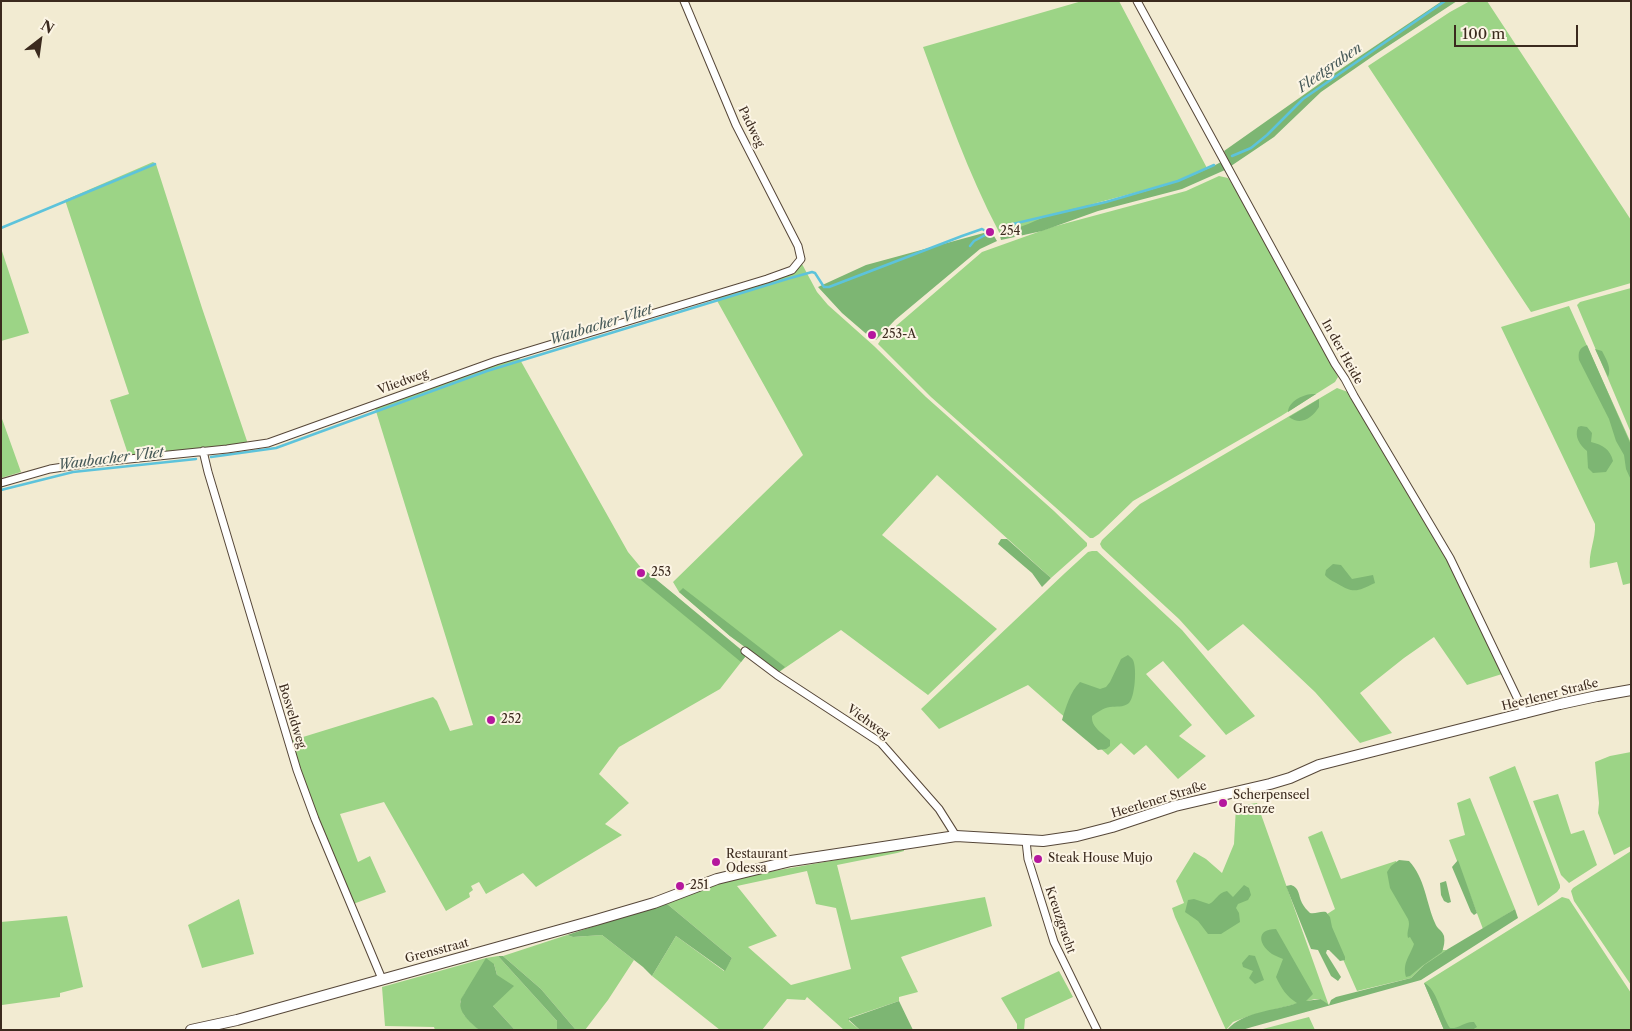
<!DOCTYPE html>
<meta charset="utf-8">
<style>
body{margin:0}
#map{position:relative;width:1632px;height:1031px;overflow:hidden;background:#f2ebd2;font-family:"Libre Caslon Text",serif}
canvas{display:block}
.frame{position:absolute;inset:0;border:2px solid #3b2a1e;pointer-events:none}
.north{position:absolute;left:15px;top:15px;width:50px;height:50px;-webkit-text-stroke:4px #fcf5e5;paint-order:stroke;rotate:30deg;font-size:14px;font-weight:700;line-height:20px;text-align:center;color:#3b2a1e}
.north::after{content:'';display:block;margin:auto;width:18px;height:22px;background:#3b2a1e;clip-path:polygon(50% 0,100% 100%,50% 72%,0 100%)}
.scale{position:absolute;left:1454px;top:25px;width:124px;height:22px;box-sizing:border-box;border:2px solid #3b2a1e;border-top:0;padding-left:6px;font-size:15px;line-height:18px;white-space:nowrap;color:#3b2a1e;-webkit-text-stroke:4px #fcf5e5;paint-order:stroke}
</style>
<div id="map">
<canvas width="1632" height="1031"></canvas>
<div class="frame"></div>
<div class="north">N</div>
<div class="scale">100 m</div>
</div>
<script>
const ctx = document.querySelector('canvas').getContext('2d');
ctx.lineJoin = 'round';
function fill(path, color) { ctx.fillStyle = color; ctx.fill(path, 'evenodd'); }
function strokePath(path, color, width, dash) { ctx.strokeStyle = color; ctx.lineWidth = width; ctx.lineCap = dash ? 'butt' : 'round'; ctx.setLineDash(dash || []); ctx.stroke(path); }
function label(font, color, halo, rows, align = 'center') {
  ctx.font = font + ' "Libre Caslon Text",serif'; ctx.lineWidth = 4; ctx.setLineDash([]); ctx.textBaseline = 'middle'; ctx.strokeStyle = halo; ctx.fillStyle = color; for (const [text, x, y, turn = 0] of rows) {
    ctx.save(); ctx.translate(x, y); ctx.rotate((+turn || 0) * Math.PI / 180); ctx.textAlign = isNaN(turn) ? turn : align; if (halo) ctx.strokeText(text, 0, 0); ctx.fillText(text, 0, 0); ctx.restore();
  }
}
fill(new Path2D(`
 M 1082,1 L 1119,1 L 1208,170 L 1190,178 L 1055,214 L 1016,230 L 999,232 C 968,173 946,110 923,47 Z
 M 1470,1 L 1487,1 L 1631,220 L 1631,283 L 1531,312 L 1368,66 L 1450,12 Z
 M 153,162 L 156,164 L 202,308 L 248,444 L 132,456 L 128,454 L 110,400 L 129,394 L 65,200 Z
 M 1219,176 L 1228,178 L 1234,187 L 1336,373 L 1338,377 L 1335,382 L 1281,416 L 1133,501 L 1099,534 L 1093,538 L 1090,538 L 931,397 L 878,344 L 882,338 L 982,252 L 1052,227 L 1186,191 Z
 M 1,248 L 29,333 L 1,341 Z
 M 802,264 L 817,292 L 828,305 L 874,346 L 926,397 L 1054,511 L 1087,543 L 1087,546 L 1051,578 L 937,475 L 882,535 L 997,629 L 928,695 L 841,630 L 779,672 L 730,636 L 679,592 L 673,582 L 803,455 L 715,297 L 793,272 Z
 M 1631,288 L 1631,433 L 1577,305 L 1580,302 Z
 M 1569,306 L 1631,443 L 1631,583 L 1623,585 L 1617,562 L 1590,568 C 1588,553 1596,539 1595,524 L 1501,327 Z
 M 518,356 L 628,552 L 643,570 L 675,595 L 745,657 L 720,689 L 619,747 L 599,774 L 629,803 L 605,824 L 622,835 L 536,887 L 523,873 L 486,894 L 479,882 L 471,886 L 473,890 L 469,893 L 470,897 L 446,911 L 384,802 L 340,814 L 358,862 L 370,856 L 386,892 L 353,904 L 305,787 L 290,741 L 433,697 L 437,701 L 450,731 L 473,725 L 375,408 Z
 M 1337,388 L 1348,392 L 1451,565 L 1502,674 L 1467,685 L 1434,637 L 1404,658 L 1360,693 L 1392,733 L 1360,743 L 1315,692 L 1243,624 L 1208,651 L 1179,619 L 1102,548 L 1100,544 L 1102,540 L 1140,504 Z
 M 1,416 L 21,472 L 1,478 Z
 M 1092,551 L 1097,551 L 1182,630 L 1255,716 L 1226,735 L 1163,661 L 1146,674 L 1192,725 L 1179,736 L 1206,756 L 1178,779 L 1146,745 L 1134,755 L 1121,743 L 1108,755 L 1028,685 L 939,729 L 921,709 L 1065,573 L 1088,552 Z
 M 1631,752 L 1631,846 L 1614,855 L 1598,813 L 1599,803 L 1595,762 L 1610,756 Z
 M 1515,766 L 1560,885 L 1560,888 L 1557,892 L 1538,906 L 1489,777 Z
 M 1558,794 L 1571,834 L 1584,830 L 1597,865 L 1569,883 L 1561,875 L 1533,801 Z
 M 1470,798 L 1515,909 L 1483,929 L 1449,840 L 1465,835 L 1457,803 Z
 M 1257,803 L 1329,1006 L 1321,999 L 1315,999 L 1249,1016 L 1233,1022 L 1226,1030 L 1175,917 L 1172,908 L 1184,903 L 1176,881 L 1194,852 L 1206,859 L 1222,873 L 1234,844 L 1236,806 Z
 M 1322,831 L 1341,879 L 1396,861 L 1428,927 L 1443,950 L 1447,950 L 1424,965 L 1411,978 L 1357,991 L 1324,916 L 1335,909 L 1308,837 Z
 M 904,848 L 904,851 L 897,853 L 837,865 L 851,920 L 985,897 L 992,926 L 901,957 L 918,992 L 899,997 L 899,1001 L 849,1018 L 849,1021 L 860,1030 L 844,1030 L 807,997 L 805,1000 L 787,999 L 762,1030 L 720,1030 L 652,976 L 676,936 L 724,971 L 732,958 L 666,903 L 725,881 L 751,875 ZM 807,871 L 816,904 L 836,908 L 851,969 L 791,985 L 748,947 L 777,936 L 737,886 Z
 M 1631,851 L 1631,985 L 1574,901 L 1571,891 L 1573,888 Z
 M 1562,897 L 1569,899 L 1631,993 L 1631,1030 L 1444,1030 L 1424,983 Z
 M 239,899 L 254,954 L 202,968 L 188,925 Z
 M 67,916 L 83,987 L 60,993 L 60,997 L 2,1005 L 1,1011 L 1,922 Z
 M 567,935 L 573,937 L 602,935 L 634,960 L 608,1000 L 585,1030 L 576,1030 L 541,989 L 503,956 Z
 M 498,956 L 557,1021 L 557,1030 L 515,1030 L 493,1006 L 497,975 L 494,964 L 465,993 L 460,1002 L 464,1015 L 479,1030 L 435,1030 L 434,1027 L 385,1026 L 382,987 L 486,958 Z
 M 1059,971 L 1073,997 L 1025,1019 L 1024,1030 L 1017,1030 L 1017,1024 L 1001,998 Z
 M 1309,1017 L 1315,1030 L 1259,1030 Z`), '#9cd486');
fill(new Path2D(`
 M 1442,1 L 1457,1 L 1376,54 L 1321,92 L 1274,137 L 1231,166 L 1224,151 L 1329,77 Z
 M 1221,162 L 1225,170 L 1182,189 L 1098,211 L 1042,231 L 1001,240 L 999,232 C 1022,229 1036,219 1057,213 C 1112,198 1171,190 1221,162 Z
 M 991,231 L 997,241 L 980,249 L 895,320 L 876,340 L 871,338 L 842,313 L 818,287 L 866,265 Z
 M 1587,345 L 1631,445 L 1631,480 L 1626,469 L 1624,455 L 1616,441 L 1609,419 L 1579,360 C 1578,352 1579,348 1587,345 Z
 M 1595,349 L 1602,351 C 1606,359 1612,368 1608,377 Z
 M 1312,394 L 1316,394 L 1288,412 C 1289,401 1302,395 1312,394 Z
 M 1319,399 L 1319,407 C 1312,418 1301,426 1289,417 Z
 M 1581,426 L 1587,427 L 1592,433 L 1591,442 C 1603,445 1610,449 1613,461 L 1606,472 L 1593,473 L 1588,468 L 1587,451 C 1580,445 1574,437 1578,427 Z
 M 1001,539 L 1007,539 L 1051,578 L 1042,587 L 1032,573 L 998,544 Z
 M 1333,564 L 1341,565 L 1352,579 L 1373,575 L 1375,583 C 1358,591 1354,594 1338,584 C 1333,581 1329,580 1325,575 L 1326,570 Z
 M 646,571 L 744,652 L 745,657 L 741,662 L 641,580 L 641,577 Z
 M 683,588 L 785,667 L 779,672 L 730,636 L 679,592 Z
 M 1128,655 C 1129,656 1132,658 1133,660 C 1137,668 1135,697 1129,703 C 1123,708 1116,706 1110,707 C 1103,708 1098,712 1092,716 C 1091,727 1102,733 1110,740 L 1110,746 L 1106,749 L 1098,750 L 1062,720 C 1066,707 1070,692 1080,682 L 1100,689 L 1106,687 L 1110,682 L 1121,659 Z
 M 1399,860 L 1409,861 C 1425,878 1426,902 1435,923 C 1437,929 1442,930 1444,936 C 1445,942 1444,946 1442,952 L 1422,966 L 1410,976 L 1406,977 C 1402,963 1410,956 1414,944 L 1410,937 L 1408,938 C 1406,931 1411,926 1408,919 L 1390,888 L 1387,872 L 1391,866 Z
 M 1458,860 L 1477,913 L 1474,915 L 1471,912 L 1452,867 Z
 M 1446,881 L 1451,902 L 1448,903 L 1444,901 L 1441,895 L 1440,883 Z
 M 1244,885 L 1249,888 L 1251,895 L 1248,900 L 1238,904 L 1236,908 L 1239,913 L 1240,922 L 1221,934 L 1208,934 L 1198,921 L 1185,912 L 1188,900 L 1194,899 L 1209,904 C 1216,901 1217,893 1227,891 L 1233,897 Z
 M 1291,885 C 1300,888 1298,895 1302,903 C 1304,907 1307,910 1310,913 C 1316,914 1320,911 1326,912 L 1330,917 L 1332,927 L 1345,957 L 1345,960 L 1340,961 L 1329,950 L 1327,950 L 1326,953 L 1341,977 L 1338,981 L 1331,976 L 1318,950 L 1311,949 L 1286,886 Z
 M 666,903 L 732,958 L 725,971 L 676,936 L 652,976 L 643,967 L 602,935 L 573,937 L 567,935 Z
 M 1515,909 L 1518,918 L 1421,980 L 1252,1027 L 1242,1030 L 1227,1030 C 1243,1011 1275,1011 1297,1003 C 1287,997 1281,988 1276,977 L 1283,959 C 1279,957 1275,956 1272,954 C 1258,944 1256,929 1276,929 L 1313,994 L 1306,1001 L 1321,999 L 1329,1005 L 1331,1000 L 1336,997 L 1411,978 L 1424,965 L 1448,949 Z
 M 1249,955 L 1255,956 L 1264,980 L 1255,984 L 1249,978 L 1253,971 L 1243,967 L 1242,963 Z
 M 498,956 L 503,956 L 541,989 L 576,1030 L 557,1030 L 557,1021 Z
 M 486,958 L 494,964 L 497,975 L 514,986 L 493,1006 L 515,1030 L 479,1030 C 470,1022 457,1012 461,999 Z
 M 1424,983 C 1436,987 1442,1017 1450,1028 C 1459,1029 1465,1021 1474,1022 L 1477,1027 L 1472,1030 L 1444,1030 Z
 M 899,1001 L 913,1030 L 860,1030 L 848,1019 Z`), '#7db673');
strokePath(new Path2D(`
 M 1232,156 L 1251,148 L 1267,135 L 1303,99 L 1445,1
 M 1000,227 L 1106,202 L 1178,181 L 1214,165
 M 1,228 L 155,164
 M 970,246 L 974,241 L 989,233
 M 211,457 L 276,448 L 487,371 L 787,279 L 812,272 L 815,273 L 824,287 L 829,287 L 962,236 L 982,229 L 989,233
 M 1,490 L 73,472 L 196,459`), '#5dc3db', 2.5);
const street = new Path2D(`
 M 1137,1 L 1335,364 L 1345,379 L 1354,396 L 1450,558 L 1525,714
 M 203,451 L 208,472 L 297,770 L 315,819 L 382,979
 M 1,483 L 50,469 L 90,463 L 227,449 L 268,443 L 496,361 L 767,279 L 792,270 L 801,259 L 798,246 L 736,125 L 684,1
 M 745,651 L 777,675 L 881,743 L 939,809 L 956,836
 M 1026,841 L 1028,859 L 1054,942 L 1097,1030`);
const secondary = new Path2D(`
 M 191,1030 L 237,1020 L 596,920 L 654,903 L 717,879 L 791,861 L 956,836 L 1043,841 L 1077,836 L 1112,827 L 1175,806 L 1270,784 L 1290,778 L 1319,765 L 1374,751 L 1560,704 L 1597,696 L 1631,690`);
strokePath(street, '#564739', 9);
strokePath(secondary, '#564739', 12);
strokePath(street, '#fff', 7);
strokePath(secondary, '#fff', 10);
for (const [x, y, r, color] of [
 [990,232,5,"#b5179e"],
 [872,335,5,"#b5179e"],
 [641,573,5,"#b5179e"],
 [491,720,5,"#b5179e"],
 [1223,803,5,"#b5179e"],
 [1038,859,5,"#b5179e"],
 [716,862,5,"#b5179e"],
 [680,886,5,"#b5179e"]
]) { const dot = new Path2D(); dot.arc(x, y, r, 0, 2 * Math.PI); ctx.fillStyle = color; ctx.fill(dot); strokePath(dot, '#fcf5e5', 2); }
label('12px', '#3b2a1e', '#fcf5e5', [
 ["Padweg",751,127,64],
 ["In der Heide",1342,352,61],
 ["Vliedweg",403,382,-20],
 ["Heerlener Straße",1550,695,-14],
 ["Bosveldweg",292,716,73],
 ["Viehweg",868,722,36],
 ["Heerlener Straße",1159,800,-17],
 ["Kreuzgracht",1060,920,71],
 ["Grensstraat",437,951,-15]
]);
label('12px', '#3b2a1e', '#fcf5e5', [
 ["254",1000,232],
 ["253-A",882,335],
 ["253",651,573],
 ["252",501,720],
 ["Scherpenseel",1233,796],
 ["Grenze",1233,810],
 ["Restaurant",726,855],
 ["Odessa",726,869],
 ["Steak House Mujo",1048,859],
 ["251",690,886]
], 'left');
label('italic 14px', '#455857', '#fcf5e5', [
 ["Fleetgraben",1330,68,-35],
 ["Waubacher Vliet",601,325,-17],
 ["Waubacher Vliet",111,459,-7]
]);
</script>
